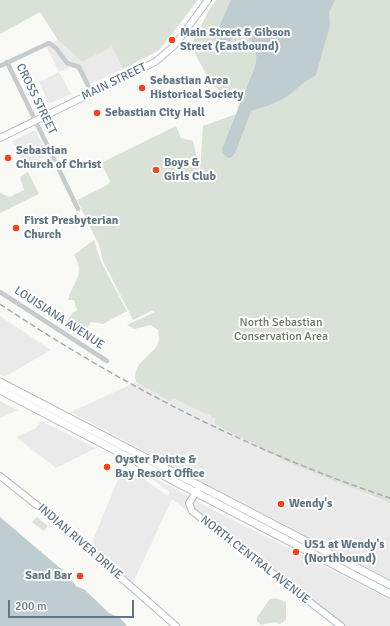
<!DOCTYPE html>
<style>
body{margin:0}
#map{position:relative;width:390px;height:626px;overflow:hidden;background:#f9f9f6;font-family:Signika,sans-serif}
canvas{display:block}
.scale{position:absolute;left:8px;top:600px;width:126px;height:18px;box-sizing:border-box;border:2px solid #607684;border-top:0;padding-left:5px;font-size:12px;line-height:14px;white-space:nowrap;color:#607684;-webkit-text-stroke:3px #fff;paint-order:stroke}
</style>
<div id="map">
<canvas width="390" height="626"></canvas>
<div class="scale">200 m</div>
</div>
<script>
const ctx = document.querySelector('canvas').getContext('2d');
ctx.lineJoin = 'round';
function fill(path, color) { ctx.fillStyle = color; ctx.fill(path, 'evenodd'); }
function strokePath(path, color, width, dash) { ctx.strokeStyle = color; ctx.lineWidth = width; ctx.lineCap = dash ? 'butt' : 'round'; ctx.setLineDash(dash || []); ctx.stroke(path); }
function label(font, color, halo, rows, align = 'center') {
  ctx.font = font + ' Signika,sans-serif'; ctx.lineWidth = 4; ctx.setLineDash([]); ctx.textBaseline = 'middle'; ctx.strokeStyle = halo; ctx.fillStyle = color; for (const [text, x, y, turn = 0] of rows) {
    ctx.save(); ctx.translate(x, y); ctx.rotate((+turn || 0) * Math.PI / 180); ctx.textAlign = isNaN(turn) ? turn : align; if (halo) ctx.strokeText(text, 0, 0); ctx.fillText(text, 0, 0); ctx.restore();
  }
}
fill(new Path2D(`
 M 58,40 L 82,62 L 112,47 L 123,69 L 86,86 L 74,65 L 59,72 L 71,94 L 49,104 L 39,82 L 59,72 L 46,46 Z
 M 35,130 L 48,155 L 25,166 L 12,141 Z
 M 0,316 L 51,350 L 4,377 L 0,375 Z
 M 136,382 L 169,401 L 177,398 L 370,496 L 390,503 L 390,580 L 325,548 L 71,412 Z
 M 0,401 L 5,404 L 18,410 L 0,418 Z
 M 41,421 L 96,448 L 56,468 L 16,437 L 36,428 Z
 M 124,465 L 168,496 L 170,492 L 142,472 L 188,496 L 186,504 L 191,513 L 337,626 L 172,499 L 132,585 L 90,547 Z
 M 192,499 L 390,600 L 390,626 L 344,626 L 194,510 L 191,506 Z`), '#e9eae9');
fill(new Path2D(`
 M 0,0 L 198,0 L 159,50 L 123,69 L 112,47 L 82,62 L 58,40 L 40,12 L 0,34 Z
 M 216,0 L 390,0 L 390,503 L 290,463 L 215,424 L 215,418 L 175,399 L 169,401 L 136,382 C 131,360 155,357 159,340 C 159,337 158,333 158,330 L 151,325 L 134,329 L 127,325 L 155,312 L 153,310 L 133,320 L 103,261 L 99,245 L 77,200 L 109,184 L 110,181 L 101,163 L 176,126 L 181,138 L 193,141 L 200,171 L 203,126 L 236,114 L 239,104 L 217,89 L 209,80 L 191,46 L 208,12 Z
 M 28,172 L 39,194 L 0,213 L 0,193 L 10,197 L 24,190 L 20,177 Z
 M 94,240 L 101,262 L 127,311 L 103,324 L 91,322 L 84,333 L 77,335 C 65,326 64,319 77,310 L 74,300 L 68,300 C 73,282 86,274 74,255 Z
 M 37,517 L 48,526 L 44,531 L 32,522 Z
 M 275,598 L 286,602 L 286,620 L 280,624 L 274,622 L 261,625 L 257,621 L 257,617 L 269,600 Z`), '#dae1d6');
fill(new Path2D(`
 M 231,0 L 335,0 L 329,13 L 330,25 L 316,75 C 304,81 296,90 286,97 C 275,104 263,107 251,111 L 236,151 L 232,157 L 228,158 L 223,153 L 222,149 L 255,67 C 260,49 251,40 240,27 L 235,31 L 226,52 L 221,53 C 210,38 225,15 231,0 Z
 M 0,517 L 67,574 L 76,586 L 85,590 L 109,613 L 120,618 L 127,626 L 0,626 Z`), '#bfccd0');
const secondary = new Path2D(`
 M 0,138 L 155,62 L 175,45 L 208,0
 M 0,476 L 53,518 L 176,626
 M 198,489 L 189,503 L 192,511 L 341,626`);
const primary = new Path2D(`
 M 0,382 L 390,585
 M 0,390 L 390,594`);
strokePath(secondary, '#b7bec3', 8);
strokePath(primary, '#b8bec1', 9);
strokePath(new Path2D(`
 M 7,62 L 78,209
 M 0,66 L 49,43 L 56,48 L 67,63 L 79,67 L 92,93
 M 0,292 L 107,361`), '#c6cbce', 4.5);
strokePath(secondary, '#fff', 6);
strokePath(primary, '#fff', 7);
strokePath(new Path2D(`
 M 0,304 C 121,385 252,452 390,498`), '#a5aeb3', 1.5, [6, 3]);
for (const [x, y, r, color] of [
 [172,40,4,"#f64319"],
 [142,88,4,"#f64319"],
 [97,113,4,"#f64319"],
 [8,158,4,"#f64319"],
 [156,170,4,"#f64319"],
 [16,228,4,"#f64319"],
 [107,467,4,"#f64319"],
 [281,504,4,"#f64319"],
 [296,552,4,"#f64319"],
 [80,576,4,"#f64319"]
]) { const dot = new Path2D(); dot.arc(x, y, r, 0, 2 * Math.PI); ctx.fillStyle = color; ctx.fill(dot); strokePath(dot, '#fff', 1.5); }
label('bold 12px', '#607684', '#fff', [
 ["Main Street & Gibson",180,33],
 ["Street (Eastbound)",180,47],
 ["Sebastian Area",150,81],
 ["Historical Society",150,95],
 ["Sebastian City Hall",105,113],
 ["Sebastian",16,151],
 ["Church of Christ",16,165],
 ["Boys &",164,163],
 ["Girls Club",164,177],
 ["First Presbyterian",24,221],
 ["Church",24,235],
 ["Oyster Pointe &",115,460],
 ["Bay Resort Office",115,474],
 ["Wendy's",289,504],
 ["US1 at Wendy's",304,545],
 ["(Northbound)",304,559],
 ["Sand Bar",72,576,"right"]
], 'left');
label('12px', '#607684', '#fff', [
 ["MAIN STREET",114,82,-26],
 ["CROSS STREET",36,99,64],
 ["LOUISIANA AVENUE",59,318,33],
 ["INDIAN RIVER DRIVE",80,542,41],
 ["NORTH CENTRAL AVENUE",255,560,38]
]);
label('12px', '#667a60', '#fff', [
 ["North Sebastian",281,323],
 ["Conservation Area",281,337]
]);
</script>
